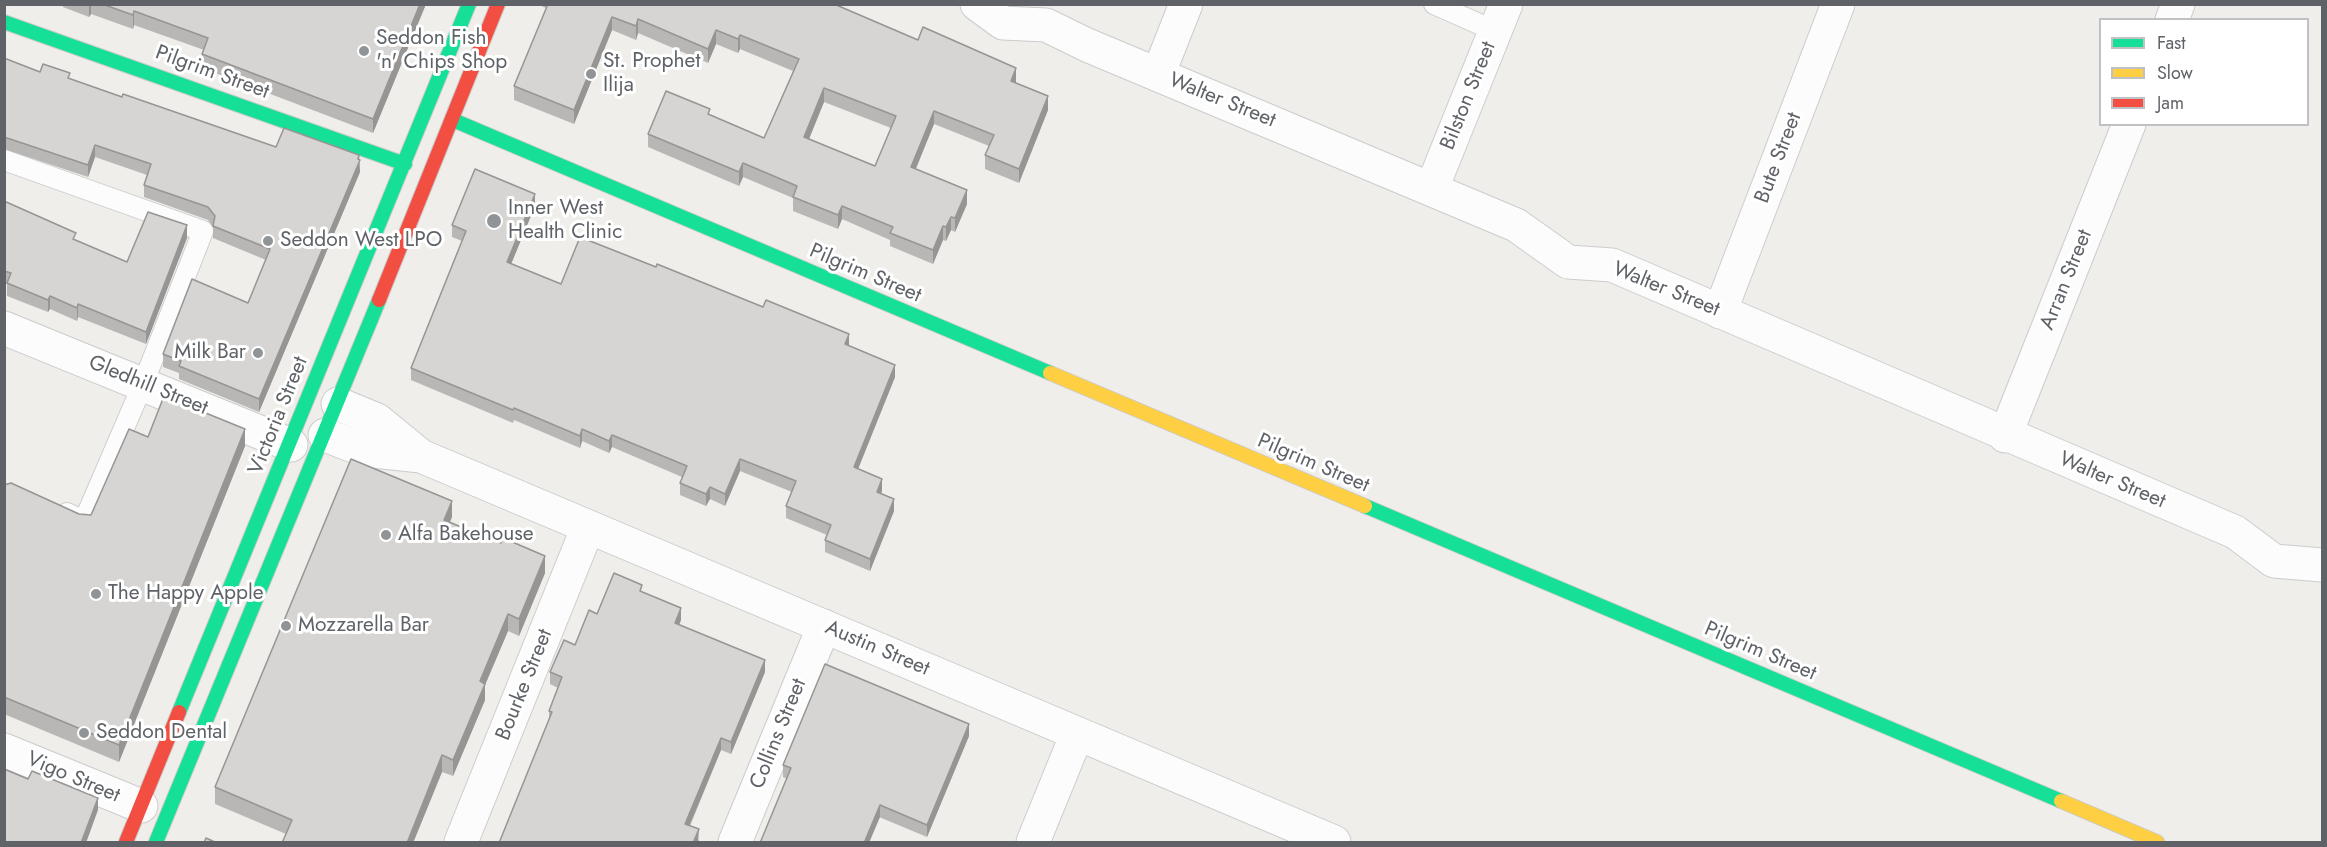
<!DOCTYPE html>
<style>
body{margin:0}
#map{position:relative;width:2327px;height:847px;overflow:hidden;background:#efeeea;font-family:Jost,sans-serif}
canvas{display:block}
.frame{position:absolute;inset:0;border:6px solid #5f6368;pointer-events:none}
.legend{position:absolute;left:2099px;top:18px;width:210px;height:108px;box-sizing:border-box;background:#fff;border:2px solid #bfc1c3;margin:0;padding:8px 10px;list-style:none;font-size:18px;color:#5f6368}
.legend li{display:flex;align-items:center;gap:12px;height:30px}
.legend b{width:30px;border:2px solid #bfc1c3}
</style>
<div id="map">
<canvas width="2327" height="847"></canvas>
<div class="frame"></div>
<ul class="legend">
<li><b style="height:8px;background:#16e098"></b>Fast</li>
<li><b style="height:8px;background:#ffcf43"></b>Slow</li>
<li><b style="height:8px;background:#f24e42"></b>Jam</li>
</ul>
</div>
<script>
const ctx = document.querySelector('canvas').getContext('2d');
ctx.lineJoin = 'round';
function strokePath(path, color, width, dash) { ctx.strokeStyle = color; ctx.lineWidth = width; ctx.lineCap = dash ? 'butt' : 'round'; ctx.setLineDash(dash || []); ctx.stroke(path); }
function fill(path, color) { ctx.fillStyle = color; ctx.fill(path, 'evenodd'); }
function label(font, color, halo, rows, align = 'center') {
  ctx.font = font + ' Jost,sans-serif'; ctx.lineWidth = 6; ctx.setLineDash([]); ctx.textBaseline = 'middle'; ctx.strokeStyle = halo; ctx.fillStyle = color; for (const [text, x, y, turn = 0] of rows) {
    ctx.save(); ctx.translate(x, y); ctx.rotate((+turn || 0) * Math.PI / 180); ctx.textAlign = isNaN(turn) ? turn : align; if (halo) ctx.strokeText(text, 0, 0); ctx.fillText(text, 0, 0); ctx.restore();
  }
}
const lane = new Path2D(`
 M 1434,4 L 1495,31
 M 4,160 L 203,231 L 143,384 L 84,521 L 67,513`);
const street = new Path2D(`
 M 977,4 L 1003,23 L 1046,25 L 1087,45 L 1516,225 L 1568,262 L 1612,265 L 2235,532 L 2274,561 L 2322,565
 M 2172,20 L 2178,4
 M 1158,75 L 1186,4
 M 1432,188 L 1506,4
 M 1720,312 L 1838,4
 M 4,328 L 291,445
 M 338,404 L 377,420 L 421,456 L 1334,842
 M 325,435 L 364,450 L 421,456
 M 2005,436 L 2129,124
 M 4,750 L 141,806
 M 461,842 L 588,527
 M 735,842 L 824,626
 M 1033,842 L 1077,734`);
const fast = new Path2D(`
 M 4,22 L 405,164
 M 453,120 L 1050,373
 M 1365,506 L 2061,801
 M 179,712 L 469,4
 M 156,842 L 379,300`);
const slow = new Path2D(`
 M 1050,373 L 1365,506
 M 2061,801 L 2157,842`);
const jam = new Path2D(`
 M 379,300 L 498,4
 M 126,842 L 179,712`);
strokePath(lane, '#cbcccc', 22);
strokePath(street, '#cbcccc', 35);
strokePath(fast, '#cacacb', 16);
strokePath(slow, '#cacacb', 16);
strokePath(jam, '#cacacb', 16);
strokePath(lane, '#fdfcfc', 20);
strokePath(street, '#fdfcfc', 33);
strokePath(fast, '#16e098', 14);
strokePath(slow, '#ffcf43', 14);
strokePath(jam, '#f24e42', 14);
fill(new Path2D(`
 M 63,4 L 426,4 L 373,133 L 202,68 L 202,54 L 204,50 L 134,25 L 133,29 L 91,14 L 89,17 L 63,7 Z
 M 834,4 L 1016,82 L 1016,83 L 1048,110 L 1019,183 L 985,169 L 985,155 L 989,146 L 934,124 L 915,169 L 967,204 L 955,232 L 951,230 L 946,241 L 943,240 L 933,264 L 890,246 L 890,240 L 842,219 L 838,229 L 793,211 L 793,198 L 743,177 L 739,186 L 648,147 L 648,134 L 710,115 L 764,138 L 793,71 L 740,49 L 738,53 L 716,44 L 708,63 L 638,33 L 636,40 L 612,30 L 574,124 L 514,100 L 514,86 L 546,8 L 539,5 ZM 824,102 L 891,128 L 875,166 L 809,139 Z
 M 4,58 L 40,72 L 70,79 L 122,97 L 276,147 L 359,160 L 360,172 L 259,412 L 179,379 L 179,373 L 163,367 L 163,354 L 248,303 L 266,260 L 213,238 L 213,227 L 208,220 L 144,197 L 144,185 L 147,175 L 95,157 L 88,177 L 4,149 Z
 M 4,201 L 76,240 L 127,262 L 187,238 L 146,344 L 78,317 L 77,321 L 50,309 L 48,312 L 7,296 L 7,284 L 4,283 Z
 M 535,206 L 511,264 L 561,284 L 849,346 L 895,377 L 858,469 L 882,491 L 881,493 L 894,511 L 870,571 L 825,552 L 825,540 L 827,535 L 786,518 L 786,506 L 792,492 L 740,471 L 725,506 L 710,499 L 706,506 L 680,495 L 680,483 L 682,477 L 612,447 L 609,453 L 582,441 L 580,448 L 514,420 L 513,423 L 411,380 L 411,368 L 462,241 L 452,237 L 452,225 Z
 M 148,437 L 245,446 L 119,762 L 4,714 L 4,485 L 79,514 L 91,515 Z
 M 452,517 L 450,522 L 545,573 L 519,636 L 508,631 L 485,685 L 485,700 L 453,776 L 442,772 L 413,843 L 282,843 L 286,834 L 215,804 L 215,787 Z
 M 642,592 L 681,620 L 679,625 L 765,672 L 731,754 L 721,750 L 690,826 L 699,841 L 698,843 L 499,843 L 549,719 L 549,711 L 558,688 L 550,684 L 550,672 L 575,645 L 597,614 Z
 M 969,736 L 927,837 L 783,777 L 783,765 Z`), '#b8b7b5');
fill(new Path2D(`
 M 89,4 L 91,4 L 91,14 L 89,17 Z
 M 420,4 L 426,4 L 373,133 L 373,119 Z
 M 134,11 L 134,25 L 133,29 L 133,15 Z
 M 612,17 L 612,30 L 574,124 L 574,110 Z
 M 638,19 L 638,33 L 636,40 L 636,26 Z
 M 716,30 L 716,44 L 708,63 L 708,49 Z
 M 740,35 L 740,49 L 738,53 L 738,39 Z
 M 1016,68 L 1016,82 L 1011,95 L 1011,81 Z
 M 824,88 L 824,102 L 804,151 L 804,137 Z
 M 1048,96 L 1048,110 L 1019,183 L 1019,169 Z
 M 934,111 L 934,124 L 911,181 L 911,167 Z
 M 95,145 L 95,157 L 88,177 L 88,165 Z
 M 359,155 L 360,172 L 259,412 L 259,399 Z
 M 743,163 L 743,177 L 739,186 L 739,172 Z
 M 967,190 L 967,204 L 955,232 L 955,218 Z
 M 535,194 L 535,206 L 507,274 L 507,262 Z
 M 842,206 L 842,219 L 838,229 L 838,215 Z
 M 951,217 L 951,230 L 946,241 L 946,227 Z
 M 187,225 L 187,238 L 146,344 L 146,332 Z
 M 943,226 L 943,240 L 933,264 L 933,250 Z
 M 50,296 L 50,309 L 48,312 L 48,300 Z
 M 78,304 L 78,317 L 77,321 L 77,308 Z
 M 849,334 L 849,346 L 845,344 Z
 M 895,365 L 895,377 L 854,479 L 854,467 Z
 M 245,429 L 245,446 L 119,762 L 119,745 Z
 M 582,429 L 582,441 L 580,448 L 580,436 Z
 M 612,435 L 612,447 L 609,453 L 609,441 Z
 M 740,459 L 740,471 L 725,506 L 725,494 Z
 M 882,479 L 882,491 L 877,504 L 877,492 Z
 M 710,487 L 710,499 L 706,506 L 706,494 Z
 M 894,499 L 894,511 L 870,571 L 870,559 Z
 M 452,501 L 452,517 L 444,536 L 444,520 Z
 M 545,556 L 545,573 L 519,636 L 519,619 Z
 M 681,608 L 681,620 L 675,635 L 675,623 Z
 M 508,614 L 508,631 L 485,685 L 485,700 L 453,776 L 453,760 L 480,681 Z
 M 765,660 L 765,672 L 731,754 L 731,742 Z
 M 969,724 L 969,736 L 927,837 L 927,825 Z
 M 721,738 L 721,750 L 685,836 L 685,824 Z
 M 442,755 L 442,772 L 413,843 L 407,843 Z
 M 98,798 L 98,810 L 86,843 L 81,843 Z
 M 880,805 L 880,817 L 869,843 L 864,843 Z
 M 699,829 L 698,843 L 693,843 Z`), '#969594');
const building = new Path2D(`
 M 102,4 L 420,4 L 373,119 L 202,54 L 208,38 L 134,11 L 133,15 Z
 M 548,4 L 834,4 L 918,40 L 923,27 L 1016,68 L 1011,81 L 1048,96 L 1019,169 L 985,155 L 994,135 L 934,111 L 911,167 L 967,190 L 955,218 L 951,217 L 946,227 L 943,226 L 933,250 L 890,233 L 893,227 L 842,206 L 838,215 L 793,197 L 797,186 L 743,163 L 739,172 L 648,134 L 666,91 L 710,109 L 708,114 L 764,138 L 799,59 L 740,35 L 738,39 L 716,30 L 708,49 L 638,19 L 636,26 L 612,17 L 574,110 L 514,86 ZM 824,88 L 896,116 L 875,166 L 804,137 Z
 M 4,58 L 40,72 L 43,64 L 70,73 L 68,78 L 122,97 L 123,94 L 276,147 L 284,128 L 359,155 L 358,159 L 360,160 L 259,399 L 179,366 L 181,361 L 163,354 L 192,279 L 248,303 L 270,249 L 213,226 L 215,216 L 208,207 L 144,185 L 151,164 L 95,145 L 88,165 L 4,137 Z
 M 475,169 L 535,194 L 507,262 L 561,284 L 580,237 L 656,267 L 657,264 L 763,307 L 766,300 L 849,334 L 845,344 L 895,365 L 854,467 L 882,479 L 877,492 L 894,499 L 870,559 L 825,540 L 831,525 L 786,506 L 796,481 L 740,459 L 725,494 L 710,487 L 706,494 L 680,483 L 687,466 L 612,435 L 609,441 L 582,429 L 580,436 L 514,408 L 513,410 L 411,368 L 466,231 L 452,225 Z
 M 4,201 L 76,233 L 73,239 L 127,262 L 148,212 L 187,225 L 146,332 L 78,304 L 77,308 L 50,296 L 48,300 L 7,283 L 11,273 L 4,271 Z
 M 164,396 L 245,429 L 119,745 L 4,697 L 4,485 L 11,483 L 79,514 L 91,515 L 129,429 L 148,437 Z
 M 351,459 L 452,501 L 444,520 L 501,543 L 503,538 L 545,556 L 519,619 L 508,614 L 480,681 L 485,684 L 453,760 L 442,755 L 407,843 L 282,843 L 292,820 L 215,787 Z
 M 614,573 L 642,585 L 640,591 L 681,608 L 675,623 L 765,660 L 731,742 L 721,738 L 685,824 L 699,829 L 693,843 L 499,843 L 552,712 L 549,711 L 562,677 L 550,672 L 564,640 L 575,645 L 589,610 L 597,614 Z
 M 825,664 L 969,724 L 927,825 L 880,805 L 864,843 L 760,843 L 791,768 L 783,765 Z
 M 4,769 L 28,779 L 32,771 L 98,798 L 81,843 L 4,843 Z
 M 206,838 L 217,843 L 204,843 Z`);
fill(building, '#d6d5d3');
strokePath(building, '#969594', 1.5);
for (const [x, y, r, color] of [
 [364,51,6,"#919496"],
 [591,74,6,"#919496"],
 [494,221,8,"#919496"],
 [268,241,6,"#919496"],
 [258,353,6,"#919496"],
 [386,535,6,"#919496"],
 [96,594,6,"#919496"],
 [286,626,6,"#919496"],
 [84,733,6,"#919496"]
]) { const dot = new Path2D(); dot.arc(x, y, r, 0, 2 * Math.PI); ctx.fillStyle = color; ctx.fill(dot); strokePath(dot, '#fff', 2); }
label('21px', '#5f6368', '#fff', [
 ["Seddon Fish",376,39],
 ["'n' Chips Shop",376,63],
 ["St. Prophet",603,62],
 ["Ilija",603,86],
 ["Inner West",508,209],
 ["Health Clinic",508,233],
 ["Seddon West LPO",280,241],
 ["Milk Bar",246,353,"right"],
 ["Alfa Bakehouse",398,535],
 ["The Happy Apple",108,594],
 ["Mozzarella Bar",298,626],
 ["Seddon Dental",96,733]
], 'left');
label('21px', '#5f6368', '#fff', [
 ["Pilgrim Street",212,73,20],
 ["Bilston Street",1469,96,-68],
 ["Walter Street",1222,101,22],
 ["Bute Street",1779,158,-69],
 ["Pilgrim Street",865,274,23],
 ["Arran Street",2067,280,-68],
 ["Walter Street",1666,290,22],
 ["Gledhill Street",148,386,22],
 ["Victoria Street",279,416,-68],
 ["Pilgrim Street",1313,464,23],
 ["Walter Street",2112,481,23],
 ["Austin Street",877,649,23],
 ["Pilgrim Street",1760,652,23],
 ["Bourke Street",525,685,-68],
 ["Collins Street",779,734,-68],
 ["Vigo Street",73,778,23]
]);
</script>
